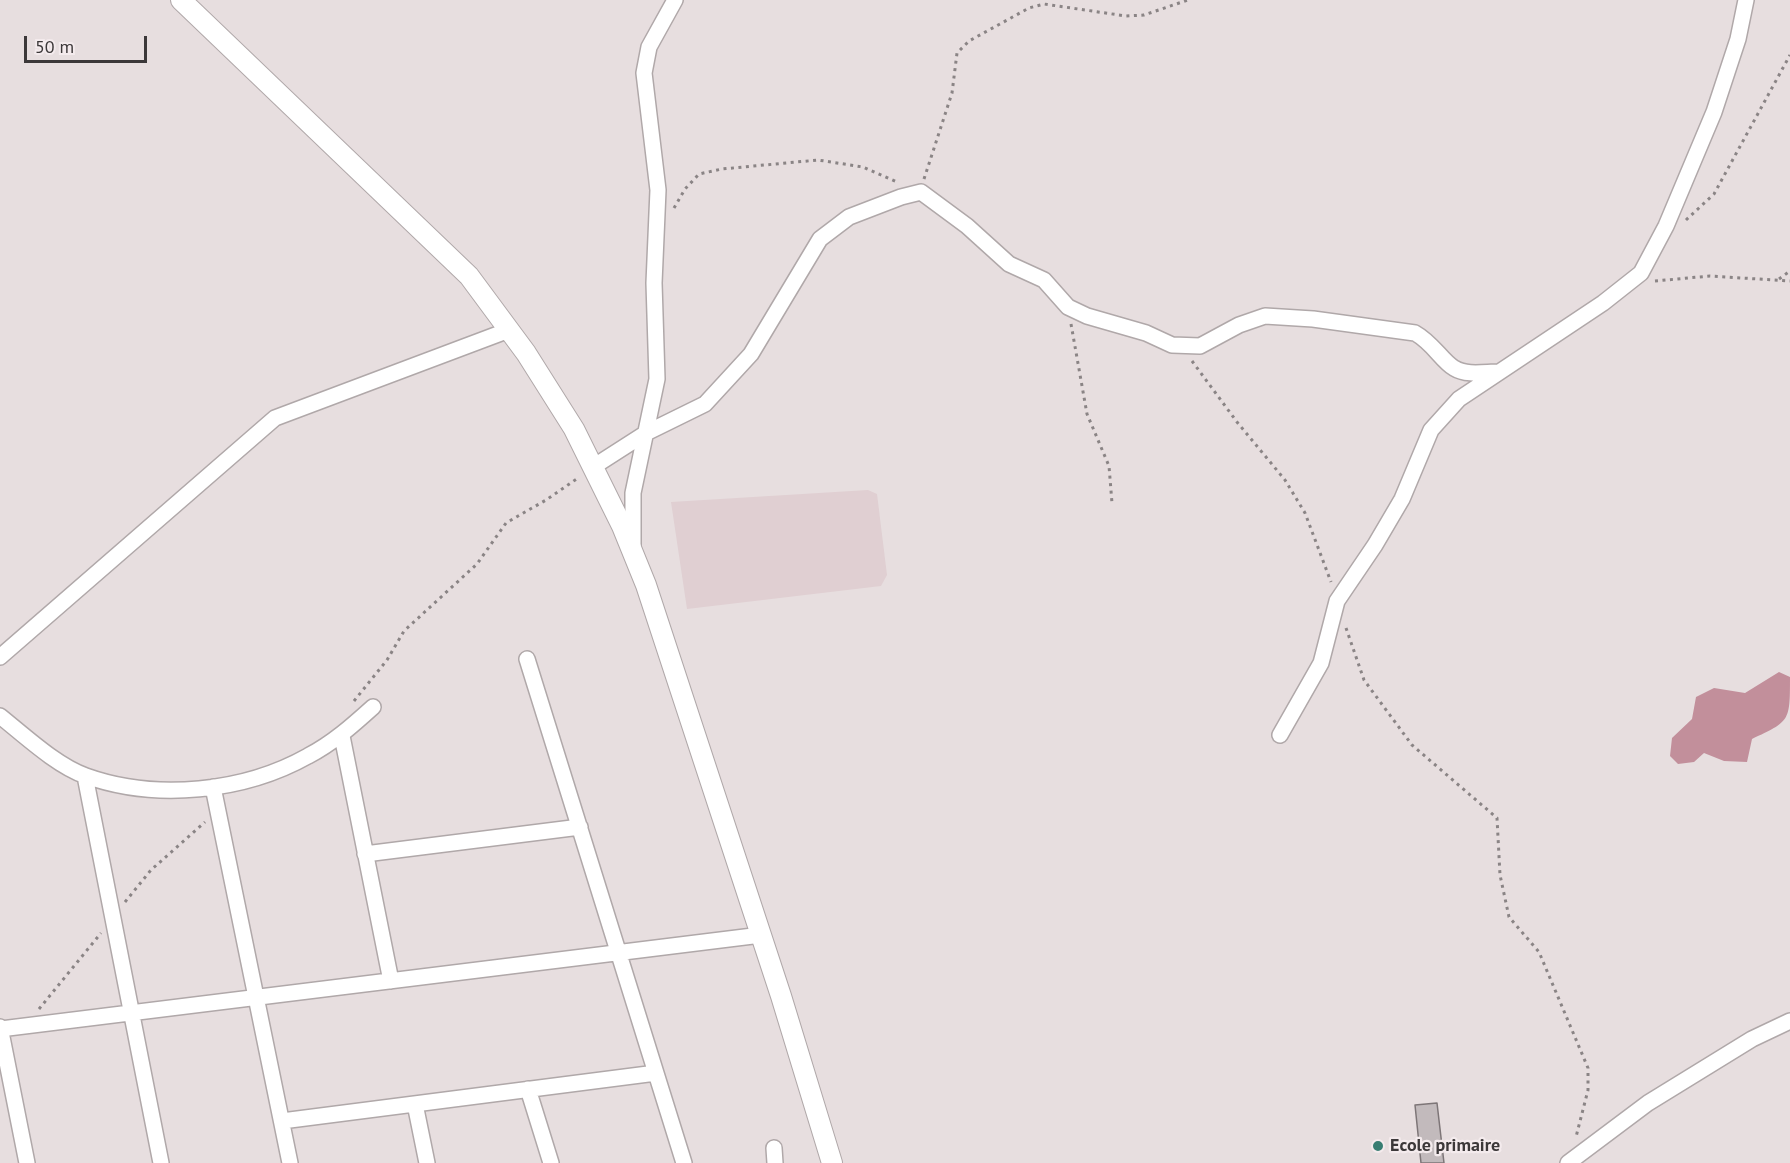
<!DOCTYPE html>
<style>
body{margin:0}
#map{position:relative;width:1790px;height:1163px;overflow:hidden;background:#e7dedf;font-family:"PT Sans",sans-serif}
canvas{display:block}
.scale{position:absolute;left:24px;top:36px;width:123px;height:27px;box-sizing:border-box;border:3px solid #3c3839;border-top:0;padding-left:8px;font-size:18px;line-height:21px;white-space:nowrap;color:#3c3839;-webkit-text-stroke:4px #f4ebed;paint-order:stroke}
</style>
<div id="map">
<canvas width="1790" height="1163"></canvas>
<div class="scale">50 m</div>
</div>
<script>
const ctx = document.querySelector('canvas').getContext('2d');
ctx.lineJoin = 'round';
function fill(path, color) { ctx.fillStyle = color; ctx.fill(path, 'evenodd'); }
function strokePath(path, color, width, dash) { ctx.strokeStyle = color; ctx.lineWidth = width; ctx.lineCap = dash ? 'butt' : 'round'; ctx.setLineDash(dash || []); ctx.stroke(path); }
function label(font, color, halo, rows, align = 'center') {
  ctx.font = font + ' "PT Sans",sans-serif'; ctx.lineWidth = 4.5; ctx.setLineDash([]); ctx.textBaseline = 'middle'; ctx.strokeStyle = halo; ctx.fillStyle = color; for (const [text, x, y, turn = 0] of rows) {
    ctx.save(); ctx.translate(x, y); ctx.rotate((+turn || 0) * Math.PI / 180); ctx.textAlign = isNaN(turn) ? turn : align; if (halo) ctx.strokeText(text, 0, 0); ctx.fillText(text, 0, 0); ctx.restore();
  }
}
fill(new Path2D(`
 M 868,490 L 877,494 L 887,575 L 881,586 L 687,609 L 671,502 Z`), '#e0cfd2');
fill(new Path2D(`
 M 1779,672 L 1790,677 C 1790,722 1790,721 1752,739 L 1747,762 L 1724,761 L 1704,753 L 1694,762 L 1678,764 L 1670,756 L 1672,738 L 1692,719 L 1696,697 L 1714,688 L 1745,693 Z`), '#c28f9b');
const building = new Path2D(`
 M 1437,1103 L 1444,1163 L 1421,1163 L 1415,1105 Z`);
fill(building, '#c2babc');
strokePath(building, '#7d7577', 1.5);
const minor = new Path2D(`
 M 593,467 L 646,433 L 705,404 L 751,354 L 820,239 L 849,217 L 901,197 L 921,192 L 967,226 L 1009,264 L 1044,280 L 1068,307 L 1087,316 L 1146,333 L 1172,345 L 1200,346 L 1239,325 L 1265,316 L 1313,319 L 1415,333 C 1433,343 1442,361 1454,368 C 1467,376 1485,372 1498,372
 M 633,546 L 633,493 L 657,379 L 654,283 L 658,190 L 644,73 L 649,47 L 675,0
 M 0,657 L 275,418 L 509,330
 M 527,659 L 684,1163
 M 0,716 C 25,736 57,766 86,776 C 156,801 244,792 308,756 C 333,743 353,725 373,707
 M 1280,735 L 1321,663 L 1337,601 L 1375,545 L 1402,499 L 1431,430 L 1459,399 L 1603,303 L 1641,273 L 1666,226 L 1714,112 L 1738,39 L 1746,0
 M 342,736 L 391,981
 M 85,776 L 161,1163
 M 213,787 L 290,1163
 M 365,854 L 580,827
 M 0,1027 L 27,1163
 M 0,1029 L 761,935
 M 528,1089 L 551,1163
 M 415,1104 L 427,1163
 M 282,1121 L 656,1073
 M 774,1148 L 775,1163
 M 1568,1163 L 1648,1103 L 1752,1039 L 1790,1021`);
const tertiary = new Path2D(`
 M 181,0 L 469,276 L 526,353 L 574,429 L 622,526 L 646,585 L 781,996 L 832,1163`);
strokePath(minor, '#b0a8a9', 18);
strokePath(tertiary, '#b0a8a9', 22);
strokePath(new Path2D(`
 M 924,179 L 952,93 L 957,53 L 969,41 L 1029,8 L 1044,4 L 1126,16 L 1144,15 L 1188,0
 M 674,208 L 685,189 L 699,174 L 722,169 L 818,160 L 863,167 L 897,182
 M 1686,220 L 1714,194 L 1790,55
 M 1779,279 L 1790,271
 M 1655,281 L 1710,276 L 1790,281
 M 1071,324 L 1087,414 L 1109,466 L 1112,503
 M 1192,361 L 1237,422 L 1285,480 L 1305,513 L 1331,582
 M 1346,628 L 1364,680 L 1412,745 L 1497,818 L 1500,875 L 1509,917 L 1539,952 L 1588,1068 L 1588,1090 L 1576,1137
 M 354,701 L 387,660 L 404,631 L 477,564 L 506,523 L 546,500 L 578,478
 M 125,902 L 151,870 L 205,822
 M 39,1009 L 101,933`), '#8a8485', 3, [3, 4.5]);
strokePath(minor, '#fff', 15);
strokePath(tertiary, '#fff', 20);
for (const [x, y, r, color] of [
 [1378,1146,6,"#387d72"]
]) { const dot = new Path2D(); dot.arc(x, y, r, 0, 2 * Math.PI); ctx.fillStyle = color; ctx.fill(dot); strokePath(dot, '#f4ebed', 2); }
label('bold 18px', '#3c3839', '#f4ebed', [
 ["Ecole primaire",1390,1146]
], 'left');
</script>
